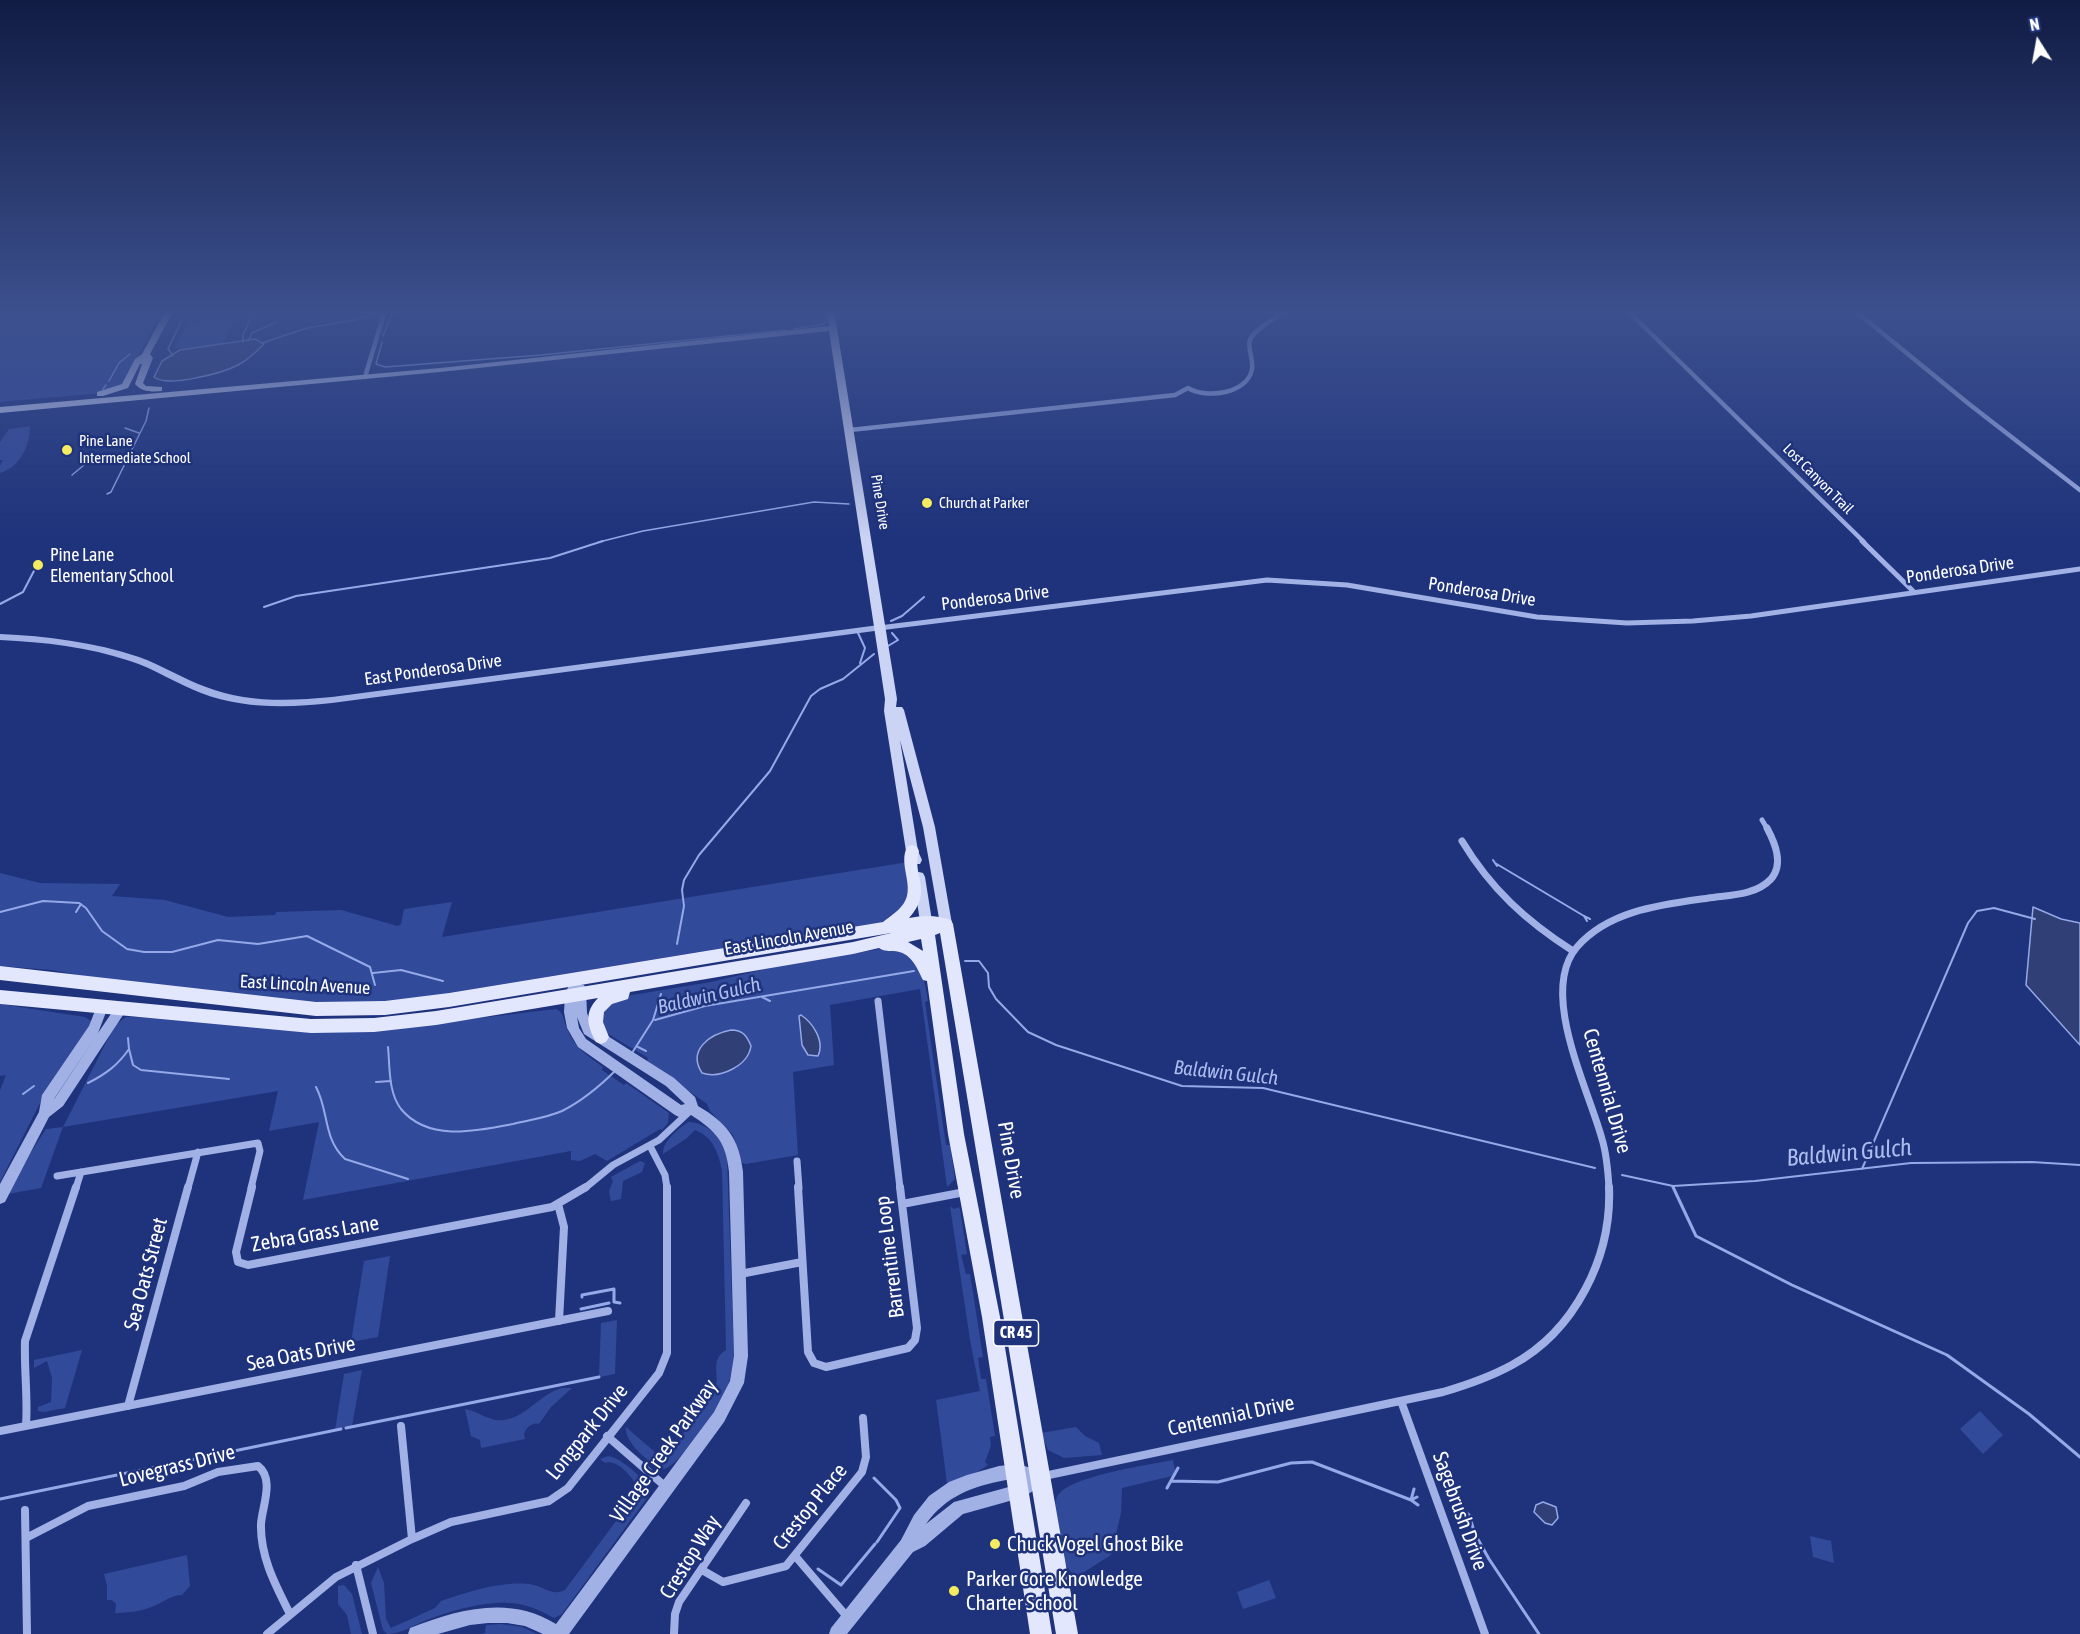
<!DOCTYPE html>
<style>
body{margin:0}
#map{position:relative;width:2080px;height:1634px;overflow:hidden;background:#1f337c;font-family:"Asap Condensed",sans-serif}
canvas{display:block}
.north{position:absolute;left:2008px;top:12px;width:60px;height:60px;-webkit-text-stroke:4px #1f337c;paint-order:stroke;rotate:349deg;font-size:16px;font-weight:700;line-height:24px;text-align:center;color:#fff}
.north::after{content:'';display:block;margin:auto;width:21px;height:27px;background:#fff;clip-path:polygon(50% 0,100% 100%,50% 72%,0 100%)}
</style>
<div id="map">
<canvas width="2080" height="1634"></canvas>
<div class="north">N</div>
</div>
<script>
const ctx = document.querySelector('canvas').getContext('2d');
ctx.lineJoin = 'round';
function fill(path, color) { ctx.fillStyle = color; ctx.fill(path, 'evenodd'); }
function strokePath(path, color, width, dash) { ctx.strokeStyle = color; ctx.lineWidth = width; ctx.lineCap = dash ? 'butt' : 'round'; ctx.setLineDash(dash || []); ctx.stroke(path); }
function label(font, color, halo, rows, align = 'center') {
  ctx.font = font + ' "Asap Condensed",sans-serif'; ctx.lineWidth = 5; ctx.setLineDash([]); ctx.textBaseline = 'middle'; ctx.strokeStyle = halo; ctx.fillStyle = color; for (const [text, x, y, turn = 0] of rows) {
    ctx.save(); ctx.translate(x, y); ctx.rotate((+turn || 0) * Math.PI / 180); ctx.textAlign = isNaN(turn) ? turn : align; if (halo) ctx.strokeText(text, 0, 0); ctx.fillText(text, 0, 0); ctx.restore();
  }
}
fill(new Path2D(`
 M 0,310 L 163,310 L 124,383 L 101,393 L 0,402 Z
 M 235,319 L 223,344 L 174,349 L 187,324 Z
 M 30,426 C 30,446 20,467 0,473 L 0,466 L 3,460 L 0,460 L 0,442 L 9,429 Z
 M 908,862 L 909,902 L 882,922 L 399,1001 L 328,1004 L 115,982 L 52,970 L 0,966 L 0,873 L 40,883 L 120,884 L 112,896 L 165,900 L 228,917 L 275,915 L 276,912 L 341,910 L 398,926 L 401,924 L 404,909 L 452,902 L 442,937 Z
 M 886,948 C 920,954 923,969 928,1001 L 925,1002 L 946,1145 L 950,1145 L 955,1179 L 947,1187 L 920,989 L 830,1005 L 834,1065 L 793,1072 L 798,1155 L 746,1164 L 742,1163 L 733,1135 L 710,1111 L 707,1104 L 647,1061 L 648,1058 L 605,1032 L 599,1022 L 601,1012 L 620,997 L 711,982 L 778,966 Z
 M 0,1004 L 85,1017 L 91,1021 L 89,1028 L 42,1099 L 0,1182 L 0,1090 L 6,1075 L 0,1076 Z
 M 556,1009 C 565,1013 563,1021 567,1029 C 574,1047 588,1056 603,1067 L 602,1070 L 624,1085 L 626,1083 L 669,1113 L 668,1123 L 662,1130 L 660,1129 L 607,1161 L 595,1154 L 580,1161 L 571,1160 L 571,1151 L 303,1200 L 319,1122 L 269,1131 L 278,1091 L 63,1127 L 41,1188 L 8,1194 L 24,1163 L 46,1129 L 63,1127 L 115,1025 L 126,1017 L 429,1024 Z
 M 688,1122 C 710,1123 722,1139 727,1158 L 734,1358 C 732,1369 730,1381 726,1391 C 718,1407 681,1465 664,1469 C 651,1466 623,1441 626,1427 L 664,1460 L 714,1391 C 722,1377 708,1361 726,1350 L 722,1170 C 718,1152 713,1137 695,1130 L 687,1138 L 663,1154 C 662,1142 678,1129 688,1122 Z
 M 640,1161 L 645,1163 L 642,1172 L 623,1181 L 621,1199 L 611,1201 L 609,1191 L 613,1181 L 611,1177 Z
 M 950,1206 L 954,1209 L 959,1207 L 960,1209 L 967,1254 L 961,1255 L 966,1274 L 970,1274 L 983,1357 L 978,1358 L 981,1379 L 986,1379 L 995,1436 L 990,1437 L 991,1446 L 985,1462 L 988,1465 L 977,1472 L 947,1483 L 936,1400 L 980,1391 L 970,1340 Z
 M 390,1256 L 378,1337 L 351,1342 L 364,1261 Z
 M 617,1320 L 615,1374 L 599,1377 L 601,1323 Z
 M 82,1350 L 65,1408 L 44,1412 L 38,1411 L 38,1407 L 51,1402 L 52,1378 L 47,1361 L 34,1368 L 34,1360 Z
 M 362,1370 L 352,1426 L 335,1430 L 344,1374 Z
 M 562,1388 L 572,1388 L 551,1407 L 539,1424 C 532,1422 526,1428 524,1434 L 525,1439 L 481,1448 L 480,1440 L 471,1436 L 465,1409 C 476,1411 485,1418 496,1420 C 523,1423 538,1394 562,1388 Z
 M 1980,1411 L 2003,1435 L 1983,1454 L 1960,1429 Z
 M 1076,1427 L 1085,1436 L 1099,1443 L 1102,1455 L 1064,1458 L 1048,1450 L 1041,1433 Z
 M 608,1456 C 619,1457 640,1475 646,1484 C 649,1489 649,1493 647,1498 L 562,1614 L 554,1618 C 543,1612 531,1606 519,1604 C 489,1599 449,1611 422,1622 C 410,1627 400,1634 387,1634 L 383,1630 L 371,1583 L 378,1567 L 384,1583 L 386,1619 L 391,1628 L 435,1608 L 441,1601 C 466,1592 508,1579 534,1585 C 546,1588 552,1596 565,1590 L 619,1517 L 639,1495 C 639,1483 618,1458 605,1463 L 600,1459 Z
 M 1173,1460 L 1175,1470 L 1172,1476 L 1122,1488 L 1121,1513 L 1111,1555 L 1081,1574 L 1082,1580 C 1063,1569 1063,1559 1059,1538 C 1057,1525 1051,1510 1057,1497 C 1067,1476 1149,1465 1173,1460 Z
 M 1810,1536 L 1831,1541 L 1834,1563 L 1813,1557 Z
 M 187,1555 L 190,1586 L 182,1595 C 171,1595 164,1602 154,1606 C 142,1611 128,1613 115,1613 L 116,1604 L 112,1600 L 107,1600 L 107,1586 L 104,1574 Z
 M 1269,1580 L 1276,1598 L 1243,1609 L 1237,1592 Z
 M 344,1585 L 352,1594 L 362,1634 L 351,1634 L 347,1615 L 338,1604 L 338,1586 Z
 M 501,1624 L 522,1627 L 537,1634 L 480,1634 L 485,1633 L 486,1625 Z`), '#324a9a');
const water = new Path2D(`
 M 255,339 L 264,344 C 256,352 248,360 238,365 C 223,373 167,388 154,377 L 162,361 L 180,350 Z
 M 2033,907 L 2061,919 L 2080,923 L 2080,1045 L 2026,985 Z
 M 801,1015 C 813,1023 825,1041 818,1056 L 808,1055 L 802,1045 L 799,1016 Z
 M 731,1030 C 743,1030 747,1036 751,1046 C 748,1066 720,1079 702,1073 C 687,1050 710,1034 731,1030 Z
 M 1543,1502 L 1556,1507 L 1558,1518 L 1552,1525 L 1545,1523 L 1534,1512 L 1536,1505 Z`);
fill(water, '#303f75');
strokePath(water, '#95a9e8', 1.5);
strokePath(new Path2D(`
 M 794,329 L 824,324 L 826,321 L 824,310
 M 383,336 L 393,311
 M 248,341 L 252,333 L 277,322
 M 243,342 L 243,335 L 251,317
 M 382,342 L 376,364 L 385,367 L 541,355 L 786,330
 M 262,343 L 307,328 L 355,320 L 377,312
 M 173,356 L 168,349 L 181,322
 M 109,381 L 119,363 L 130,354
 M 103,389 L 106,385
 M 125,428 L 139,433
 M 72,475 L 84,465
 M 107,494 L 111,492 L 146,421 L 149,408
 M 599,542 L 643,531 L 814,502 L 849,504`), '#95a9e8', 1.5);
strokePath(new Path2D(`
 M 0,604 L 23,592 L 36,567
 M 264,607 L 296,596 L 550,558 L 603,541
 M 891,621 L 902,616 L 924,597
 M 858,633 L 865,648 L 860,663
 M 888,646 L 898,640 L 892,633
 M 1493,860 L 1497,866
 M 1495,863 L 1584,916
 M 0,912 L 43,901 L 79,903 L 86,908 L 102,931 L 127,949 L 144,952 L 172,952 L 218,940 L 258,944 L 307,936 L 370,967 L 375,985
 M 76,912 L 81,904
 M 1587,921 L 1584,916 L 1590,919
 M 677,944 L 684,906 L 682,890 L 684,880 L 699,855 L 770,771 L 811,696 L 820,689 L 843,679 L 874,654
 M 965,961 L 979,961 L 988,973 L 989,987 L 996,999 L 1028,1032 L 1056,1045 L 1182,1086 L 1263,1088 L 1595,1168
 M 373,973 L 401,970 L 443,981
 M 762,997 L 770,1001
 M 655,1020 L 705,1006 L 914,971
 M 388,1047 C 390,1067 388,1092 401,1109 C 428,1142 477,1131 513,1124 C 529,1120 546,1118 562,1111 C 582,1101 600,1086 616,1070
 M 638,1047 L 646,1051
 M 129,1049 L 133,1065 L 141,1070 L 229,1079
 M 632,1053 L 653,1020 L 661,994
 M 376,1082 L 391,1081
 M 88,1083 C 106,1074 118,1065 129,1049 L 128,1038
 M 316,1087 C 329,1111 323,1139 345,1159 L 408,1179
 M 23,1094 L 34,1086
 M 1862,1169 L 1968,923 L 1977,911 L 1994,908 L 2035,919
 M 1622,1175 L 1673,1186 L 1755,1181 L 1911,1163 L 2032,1162 L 2080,1165
 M 1673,1186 L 1674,1188`), '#95a9e8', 2);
strokePath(new Path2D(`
 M 1673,1187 L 1696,1236 L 1792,1285 L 1947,1355 L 2029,1414 L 2080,1457
 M 582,1297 L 582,1295 L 614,1289 L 614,1302 L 620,1303
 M 581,1309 L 609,1303
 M 346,1428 L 599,1377
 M 874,1478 L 896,1500 L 900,1508 L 877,1542
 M 1171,1481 L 1218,1482 L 1291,1463 L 1312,1462 L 1411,1500 L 1417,1497
 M 1167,1488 L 1178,1468
 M 1414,1489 L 1411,1500 L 1418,1505
 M 1451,1489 L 1458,1499
 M 1453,1496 L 1458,1499 L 1463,1508
 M 0,1499 L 341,1429
 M 1455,1504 L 1469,1515 L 1475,1534 L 1489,1559 L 1539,1634
 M 818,1569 L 841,1585 L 875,1544`), '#95a9e8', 3);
strokePath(new Path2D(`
 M 1627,310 L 1864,542
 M 1854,310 L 1969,404 L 2080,490
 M 2078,310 L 2080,312
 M 365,377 L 385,310
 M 850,430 L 1175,395 L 1188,388 C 1206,399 1248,394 1252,369 C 1254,358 1245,345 1252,336 C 1260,326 1276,318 1286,310`), '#a1b1e6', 4.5);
strokePath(new Path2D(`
 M 1862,541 L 1913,591
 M 879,628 L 1267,580 L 1347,585 L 1537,617 L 1627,623 L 1693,621 L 1751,616 L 2080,569
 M 1762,820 L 1768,830`), '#a1b1e6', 5);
strokePath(new Path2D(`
 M 1462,841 C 1491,889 1526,921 1573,951
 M 878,1001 L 900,1188
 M 650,1146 L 665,1175 L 667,1188
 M 797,1161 L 799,1188
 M 57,1176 L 258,1143 L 260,1151 L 251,1188
 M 76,1188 L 81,1172
 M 188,1188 L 198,1152
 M 585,1188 L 613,1165 L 659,1140 L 689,1112
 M 1609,1188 C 1608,1171 1607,1155 1602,1139 C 1589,1090 1538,992 1577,947 C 1611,908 1668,904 1716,897 C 1734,895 1757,894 1771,879 C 1784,864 1775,843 1767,828`), '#a1b1e6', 7);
strokePath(new Path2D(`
 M 252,1187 L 236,1252 L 238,1262 L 248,1265 L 552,1207 L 586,1187
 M 798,1187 L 808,1352 L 814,1363 L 826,1367 L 908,1348 L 915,1340 L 917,1328 L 900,1187
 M 558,1204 L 564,1227 L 559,1321
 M 902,1204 L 965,1192
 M 740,1274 L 802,1262
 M 1401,1401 L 1485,1634
 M 128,1406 L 188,1187
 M 26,1426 C 28,1397 24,1370 25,1341 L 76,1187
 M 401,1426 L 412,1539
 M 0,1431 L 608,1311
 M 607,1436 L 666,1487
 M 1044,1476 L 1443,1392 C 1467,1385 1490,1377 1512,1365 C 1575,1331 1612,1257 1609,1187
 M 25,1510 L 27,1634
 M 26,1538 L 88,1506 L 184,1486 L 218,1472 L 258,1466 C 275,1479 262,1507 261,1524 C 260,1557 276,1586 290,1614
 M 796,1557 L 849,1619
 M 356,1565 L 373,1634
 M 702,1570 L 723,1582 L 786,1566 L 862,1472 L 866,1457 L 863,1418
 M 267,1634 L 336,1577 L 412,1539 L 451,1522 L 549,1501 L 568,1488 L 659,1373 L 667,1353 L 667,1187
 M 674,1634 L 675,1614 L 679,1602 L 746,1503`), '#a1b1e6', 8);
fill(new Path2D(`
 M 879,625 L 882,626 L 884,628 L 882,630 L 332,703 C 288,708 243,709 201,693 C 177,684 155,669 130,661 C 88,647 44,642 0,640 L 0,634 C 47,636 94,642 139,657 C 162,665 183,679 206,687 C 246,703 290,701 332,697 Z
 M 576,974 L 580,975 L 582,979 L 580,984 L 584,985 L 586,989 L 587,1013 L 592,1026 L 674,1078 L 695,1097 L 698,1106 C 727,1123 739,1138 743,1172 L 748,1356 L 744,1383 L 724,1422 L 569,1634 L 543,1634 L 525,1626 L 507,1623 L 488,1623 L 470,1625 L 438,1634 L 408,1634 L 410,1628 C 458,1609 510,1595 556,1624 L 714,1412 L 730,1381 L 734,1356 L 729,1172 C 726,1142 716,1131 691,1115 L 679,1117 L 675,1115 L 578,1047 L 567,1028 L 564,1012 L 565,996 L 572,975 ZM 577,1017 L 584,1034 L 666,1086 L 685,1104 L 681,1105 L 586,1039 L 579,1028 Z
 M 102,1002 L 106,1003 L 108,1007 L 98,1033 L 117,1005 L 121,1004 L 125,1005 L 127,1009 L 63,1106 L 49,1117 L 5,1202 L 0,1204 L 0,1184 L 39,1112 L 42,1095 L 89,1026 L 98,1003 ZM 96,1036 L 55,1098 L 54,1099 Z
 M 1017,1464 L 1046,1472 L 1049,1477 L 1046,1482 L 1024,1497 L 963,1514 L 925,1546 L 913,1552 L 847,1634 L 829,1634 L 831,1628 L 901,1540 L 914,1515 L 929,1496 L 949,1482 L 967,1475 L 999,1466 ZM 1006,1480 L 1023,1480 L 1016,1485 L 954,1502 L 926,1524 C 946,1496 973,1486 1006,1480 Z`), '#a1b1e6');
fill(new Path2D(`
 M 166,310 L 174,310 L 150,354 L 153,358 L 143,383 L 146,386 L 162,387 L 162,391 C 152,392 142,392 135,384 L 142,364 L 140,364 L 128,388 L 103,396 L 97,396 L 97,392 L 122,384 L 135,359 L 142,354 Z
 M 826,310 L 834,310 L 897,699 L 896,707 L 902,707 L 904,710 L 935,827 L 952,924 L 951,928 L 946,929 L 941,928 L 940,924 L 923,827 L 900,740 L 918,851 L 922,860 L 920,864 L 912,864 L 906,851 L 884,711 L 885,699 L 829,331 L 440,372 L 0,413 L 0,407 L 440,368 L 829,326 Z
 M 919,872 L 923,873 L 925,877 L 932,921 L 931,925 L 926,926 L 921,925 L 920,921 L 913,877 L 915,873 Z`), '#cbd4f5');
fill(new Path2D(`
 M 912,845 L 917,847 L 919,851 C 911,875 934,891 909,918 C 924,915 937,915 951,920 L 953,924 L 1078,1634 L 1056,1634 L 940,933 L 935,935 L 964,1134 L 1000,1317 L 1052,1634 L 1030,1634 L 982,1317 L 948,1134 L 927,981 L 923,980 C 916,966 911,952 893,951 C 886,951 884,951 879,948 L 853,954 L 630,992 L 628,999 L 612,1004 L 604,1012 L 603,1022 L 609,1037 L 606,1042 L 601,1044 L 596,1042 C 587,1026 584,1012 598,998 L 436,1025 L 374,1032 L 311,1033 L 0,1004 L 0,990 L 311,1019 L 374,1018 L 436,1011 L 853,942 L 891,933 L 449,1007 L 385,1015 L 316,1016 L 0,980 L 0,966 L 316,1002 L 385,1001 L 449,993 L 883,922 C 890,916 899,911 904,903 C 915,886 898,865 907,847 ZM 921,939 L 923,951 L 908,942 Z`), '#e3e7fd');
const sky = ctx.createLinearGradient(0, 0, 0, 539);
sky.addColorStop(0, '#111c44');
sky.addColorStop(0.58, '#3c508e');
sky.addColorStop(1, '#3c508e00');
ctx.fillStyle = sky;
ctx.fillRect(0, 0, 2080, 539);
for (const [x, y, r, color] of [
 [67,450,6,"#f4eb61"],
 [927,503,6,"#f4eb61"],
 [38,565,6,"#f4eb61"],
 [995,1544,6,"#f4eb61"],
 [954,1591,6,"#f4eb61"]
]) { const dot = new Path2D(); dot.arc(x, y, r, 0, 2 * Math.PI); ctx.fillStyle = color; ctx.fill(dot); strokePath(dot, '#1f337c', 2); }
label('15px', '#fff', '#1f337c', [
 ["Pine Lane",79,441],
 ["Intermediate School",79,458],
 ["Church at Parker",939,503]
], 'left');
label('15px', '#fff', '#1f337c', [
 ["Lost Canyon Trail",1818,479,45],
 ["Pine Drive",880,502,81]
]);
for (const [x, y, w] of [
 [1016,1333,45]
]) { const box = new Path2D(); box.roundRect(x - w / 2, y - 13, w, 26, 4.5); ctx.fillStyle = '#1f337c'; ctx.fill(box); strokePath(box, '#fff', 1.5); }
label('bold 16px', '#fff', null, [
 ["CR 45",1016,1333]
]);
label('18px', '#fff', '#1f337c', [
 ["Pine Lane",50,555],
 ["Elementary School",50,576]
], 'left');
label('18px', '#fff', '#1f337c', [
 ["Ponderosa Drive",1960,570,-8],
 ["Ponderosa Drive",1482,592,9],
 ["Ponderosa Drive",995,598,-7],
 ["East Ponderosa Drive",433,670,-8],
 ["East Lincoln Avenue",789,938,-10],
 ["East Lincoln Avenue",305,985,3]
]);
label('italic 20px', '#acbcee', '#1f337c', [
 ["Baldwin Gulch",709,996,-13],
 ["Baldwin Gulch",1226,1073,6]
]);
label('21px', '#fff', '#1f337c', [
 ["Centennial Drive",1607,1091,74],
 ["Pine Drive",1011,1160,80],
 ["Zebra Grass Lane",315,1234,-10],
 ["Barrentine Loop",890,1257,-97],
 ["Sea Oats Street",146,1274,-75],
 ["Sea Oats Drive",301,1354,-11],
 ["Centennial Drive",1231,1416,-12],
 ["Longpark Drive",587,1432,-51],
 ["Village Creek Parkway",664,1451,-55],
 ["Lovegrass Drive",177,1466,-14],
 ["Crestop Place",810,1507,-51],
 ["Sagebrush Drive",1460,1511,70],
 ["Crestop Way",690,1557,-58]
]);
label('21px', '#fff', '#1f337c', [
 ["Chuck Vogel Ghost Bike",1007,1544],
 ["Parker Core Knowledge",966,1579],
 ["Charter School",966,1603]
], 'left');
label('italic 24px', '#acbcee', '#1f337c', [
 ["Baldwin Gulch",1849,1153,-5]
]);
</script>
